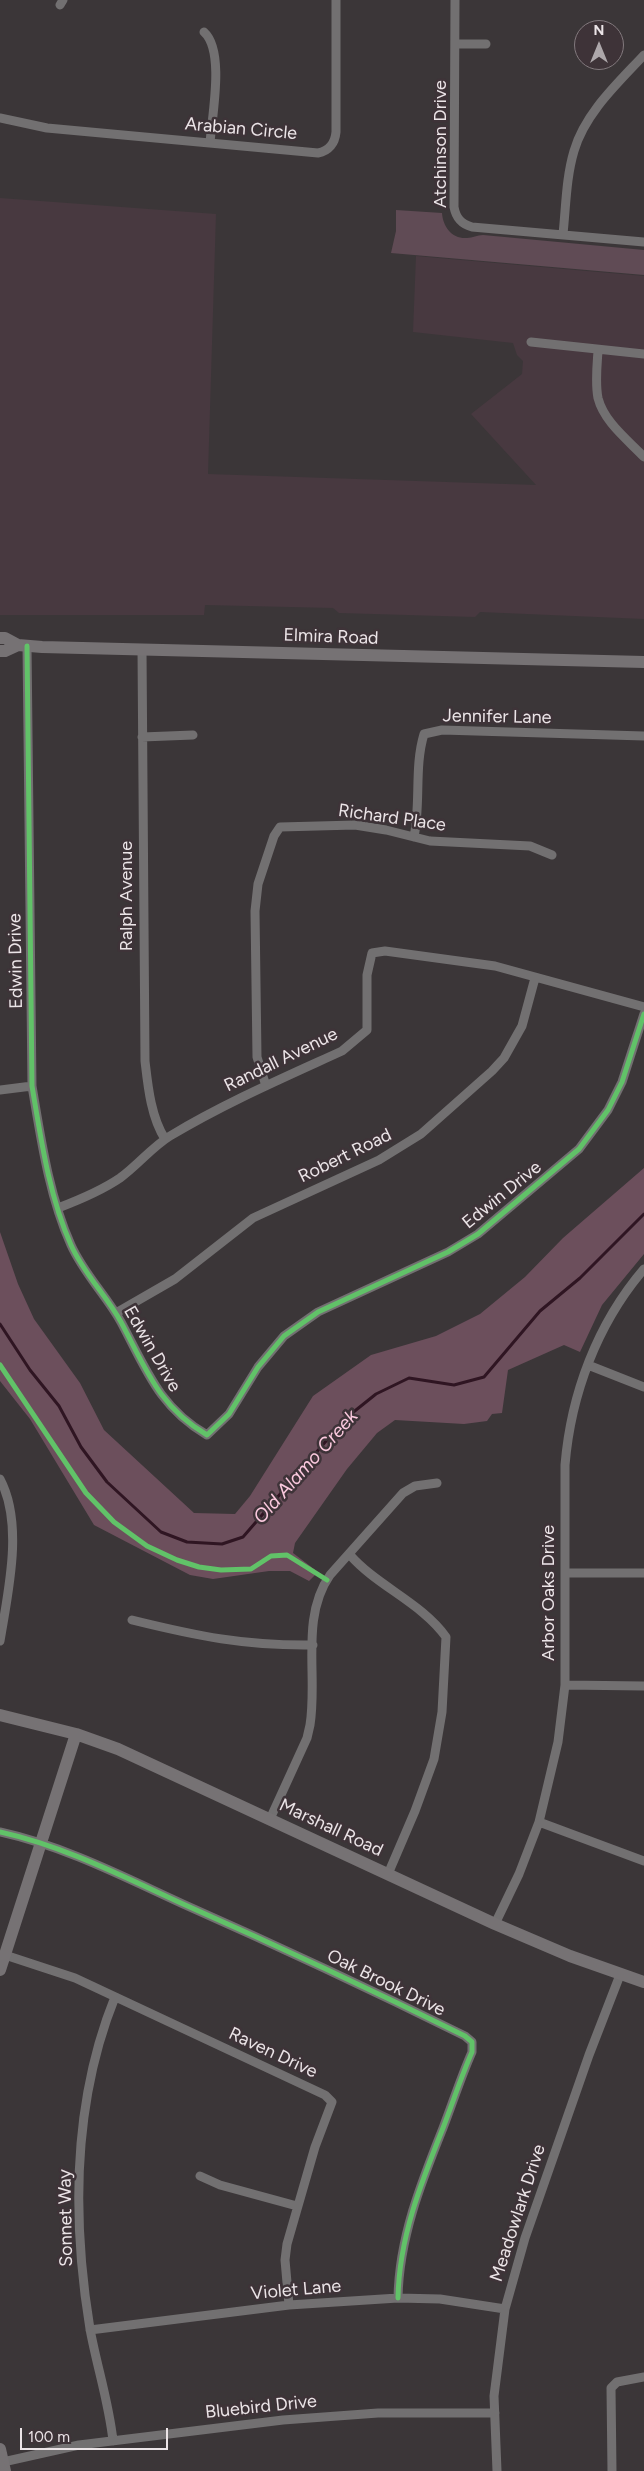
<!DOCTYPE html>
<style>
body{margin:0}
#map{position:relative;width:644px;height:2471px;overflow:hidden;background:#3b3638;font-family:Figtree,sans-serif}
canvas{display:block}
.north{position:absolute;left:574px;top:20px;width:50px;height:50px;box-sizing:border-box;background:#3e3338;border:1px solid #837a7e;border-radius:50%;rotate:0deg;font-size:14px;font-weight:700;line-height:20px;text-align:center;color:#ebe4e7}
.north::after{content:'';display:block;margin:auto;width:18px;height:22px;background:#ada7aa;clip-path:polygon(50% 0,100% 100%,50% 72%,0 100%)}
.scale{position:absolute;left:20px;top:2428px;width:148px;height:22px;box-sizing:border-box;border:2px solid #ebe4e7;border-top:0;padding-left:6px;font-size:15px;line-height:18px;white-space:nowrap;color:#ebe4e7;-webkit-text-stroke:4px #3e3338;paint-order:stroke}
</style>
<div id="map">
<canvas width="644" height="2471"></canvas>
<div class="north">N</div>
<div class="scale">100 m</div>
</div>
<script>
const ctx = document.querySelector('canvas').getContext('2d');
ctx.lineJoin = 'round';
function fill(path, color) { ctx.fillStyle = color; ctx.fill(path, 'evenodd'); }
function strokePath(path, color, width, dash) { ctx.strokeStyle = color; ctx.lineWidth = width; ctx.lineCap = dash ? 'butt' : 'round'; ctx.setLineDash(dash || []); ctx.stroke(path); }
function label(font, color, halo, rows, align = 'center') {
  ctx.font = font + ' Figtree,sans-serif'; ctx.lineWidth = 5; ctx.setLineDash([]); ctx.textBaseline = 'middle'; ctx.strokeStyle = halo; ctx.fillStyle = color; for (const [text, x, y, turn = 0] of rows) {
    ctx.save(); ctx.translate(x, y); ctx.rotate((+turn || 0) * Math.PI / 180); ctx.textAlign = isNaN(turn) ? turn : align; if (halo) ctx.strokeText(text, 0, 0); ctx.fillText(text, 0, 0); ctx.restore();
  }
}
fill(new Path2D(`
 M 0,198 L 216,214 L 208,474 L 536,485 L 471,414 L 522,374 L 523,361 L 517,355 L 513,343 L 413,332 L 416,256 L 644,276 L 644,619 L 480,612 L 475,617 L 339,613 L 333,608 L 205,605 L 204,615 L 0,615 Z`), '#483940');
fill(new Path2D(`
 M 396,210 L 442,213 C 443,227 452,239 467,238 C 473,238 477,235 483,235 L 644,250 L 644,275 L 391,253 L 396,231 Z`), '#604b55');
fill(new Path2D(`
 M 644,1168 L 644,1254 L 602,1305 L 580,1352 L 564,1345 L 508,1370 L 502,1413 L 492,1414 L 487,1421 L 464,1424 L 395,1420 L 377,1433 L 347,1469 L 295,1543 L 293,1553 L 318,1572 L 309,1581 L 290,1571 L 269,1571 L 213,1579 L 190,1575 L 94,1525 L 30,1419 L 0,1381 L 0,1232 L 18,1284 L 34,1319 L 80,1383 L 104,1430 L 194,1513 L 235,1514 L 250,1496 L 313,1396 L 371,1355 L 436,1336 L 480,1314 L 525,1277 L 563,1238 Z`), '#6c4f5c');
strokePath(new Path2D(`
 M 0,1324 L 30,1370 L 59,1406 L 81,1447 L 107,1482 L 161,1532 L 187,1542 L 222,1544 L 243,1537 L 346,1418 L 376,1394 L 409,1378 L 454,1385 L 484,1377 L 540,1311 L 580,1278 L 644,1214`), '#2f1522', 3);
strokePath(new Path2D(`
 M 455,0 L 454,207 C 456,218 461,224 472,227 L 644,242
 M 60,5 L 63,0
 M 204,32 C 225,51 212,115 210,143
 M 457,44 L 486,44
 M 0,118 L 47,128 L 318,153 C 329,151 335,143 336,132 L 336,0
 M 563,234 C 566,206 566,178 574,151 C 585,113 618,83 644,55
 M 531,342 L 644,354
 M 598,351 C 597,366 595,383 598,398 C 604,422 628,440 644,457
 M 27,646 L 32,1086 C 41,1139 49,1196 71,1245 C 84,1274 106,1295 121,1322 C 146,1369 159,1407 207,1435 L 229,1414 L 258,1367 L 284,1336 L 318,1312 L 448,1252 L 478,1234 L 579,1149 L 608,1110 L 622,1082 L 644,1014
 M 142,649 L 145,1061 C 148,1087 151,1117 165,1139
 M 142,737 L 193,735
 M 414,837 C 421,803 414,767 424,734 L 442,730 L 644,736
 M 266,1086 L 257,1057 L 255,911 L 258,884 L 274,836 L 280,827 L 355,825 L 386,830 L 430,841 L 530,846 L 552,855
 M 0,1090 L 32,1086
 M 58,1208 C 79,1200 101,1191 120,1178 C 138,1165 152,1147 170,1136 C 225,1103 283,1078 342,1051 L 367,1030 L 367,975 L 372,953 L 385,951 L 495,966 L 644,1007
 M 116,1313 L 175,1279 L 253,1218 L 379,1160 L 421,1134 L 492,1071 L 504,1058 L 522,1026 L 535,978
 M 588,1365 L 644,1387
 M 0,1479 C 24,1524 8,1592 0,1641
 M 350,1555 C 377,1586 422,1603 446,1637 L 442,1712 L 434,1759 L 415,1811 L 388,1874
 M 566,1573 L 644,1573
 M 132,1620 C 197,1636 245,1646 313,1645
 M 565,1685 L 644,1686
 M 270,1819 L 307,1738 L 310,1725 C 318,1676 300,1618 330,1575 L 403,1493 L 415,1486 L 437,1483
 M 539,1822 L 644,1861
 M 0,1832 C 64,1846 124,1877 183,1904 C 278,1946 372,1990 465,2036 L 472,2042 L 472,2052 C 461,2077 453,2102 443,2128 C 421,2183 399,2238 398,2298
 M 495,1924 L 519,1874 L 539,1822 L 558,1742 L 565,1685 L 565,1465 C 571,1394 597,1324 644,1269
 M 5,1955 L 75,1978 L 325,2095 L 332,2102 L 315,2147 L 287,2244 L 285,2260 L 289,2305
 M 200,2176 L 220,2185 L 297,2206
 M 90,2330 L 289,2305 L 398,2298 L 440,2299 L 505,2309
 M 113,2441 C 109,2403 97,2367 90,2329 C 72,2219 73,2101 115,1997
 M 3,2462 L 79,2445 L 283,2420 L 378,2413 L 495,2413
 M 497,2471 L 494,2396 L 505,2309 L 525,2238 L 589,2055 L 620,1975
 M 612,2471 L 611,2388 L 617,2382 L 644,2377`), '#727071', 9);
strokePath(new Path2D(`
 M 0,638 L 5,638 L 18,645 L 42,647 L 644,662
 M 0,651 L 5,651 L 18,645
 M 0,1715 L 76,1734 L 118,1749 L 495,1924 L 570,1956 L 644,1982
 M 0,1970 L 76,1734
 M 0,2449 L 5,2471`), '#767274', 12);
strokePath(new Path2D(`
 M 27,646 L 32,1086 C 41,1139 49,1196 71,1245 C 84,1274 106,1295 121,1322 C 146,1369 159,1407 207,1435 L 229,1414 L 258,1367 L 284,1336 L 318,1312 L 448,1252 L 478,1234 L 579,1149 L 608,1110 L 622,1082 L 644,1014
 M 0,1365 L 86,1493 L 114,1522 L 147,1546 L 177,1560 L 199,1567 L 221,1570 L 251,1569 L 271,1556 L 287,1555 L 327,1580
 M 0,1832 C 64,1846 124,1877 183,1904 C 278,1946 372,1990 465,2036 L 472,2042 L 472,2052 C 461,2077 453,2102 443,2128 C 421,2183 399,2238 398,2298`), '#61c268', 5);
label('18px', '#ebe4e7', '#3e3338', [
 ["Arabian Circle",241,129,5],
 ["Atchinson Drive",441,144,-90],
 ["Elmira Road",331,637,2],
 ["Jennifer Lane",497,717,1],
 ["Richard Place",392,818,8],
 ["Ralph Avenue",127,896,-90],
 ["Edwin Drive",16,961,-91],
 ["Randall Avenue",281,1060,-26],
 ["Robert Road",345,1156,-26],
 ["Edwin Drive",502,1195,-39],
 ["Edwin Drive",152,1349,60],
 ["Arbor Oaks Drive",549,1593,-90],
 ["Marshall Road",331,1828,25],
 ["Oak Brook Drive",386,1983,26],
 ["Raven Drive",273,2053,25],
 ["Meadowlark Drive",518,2213,-72],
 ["Sonnet Way",66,2218,-91],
 ["Violet Lane",296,2290,-5],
 ["Bluebird Drive",261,2407,-6]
]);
label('italic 19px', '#fbc9de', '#3e3338', [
 ["Old Alamo Creek",306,1467,-48]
]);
</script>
